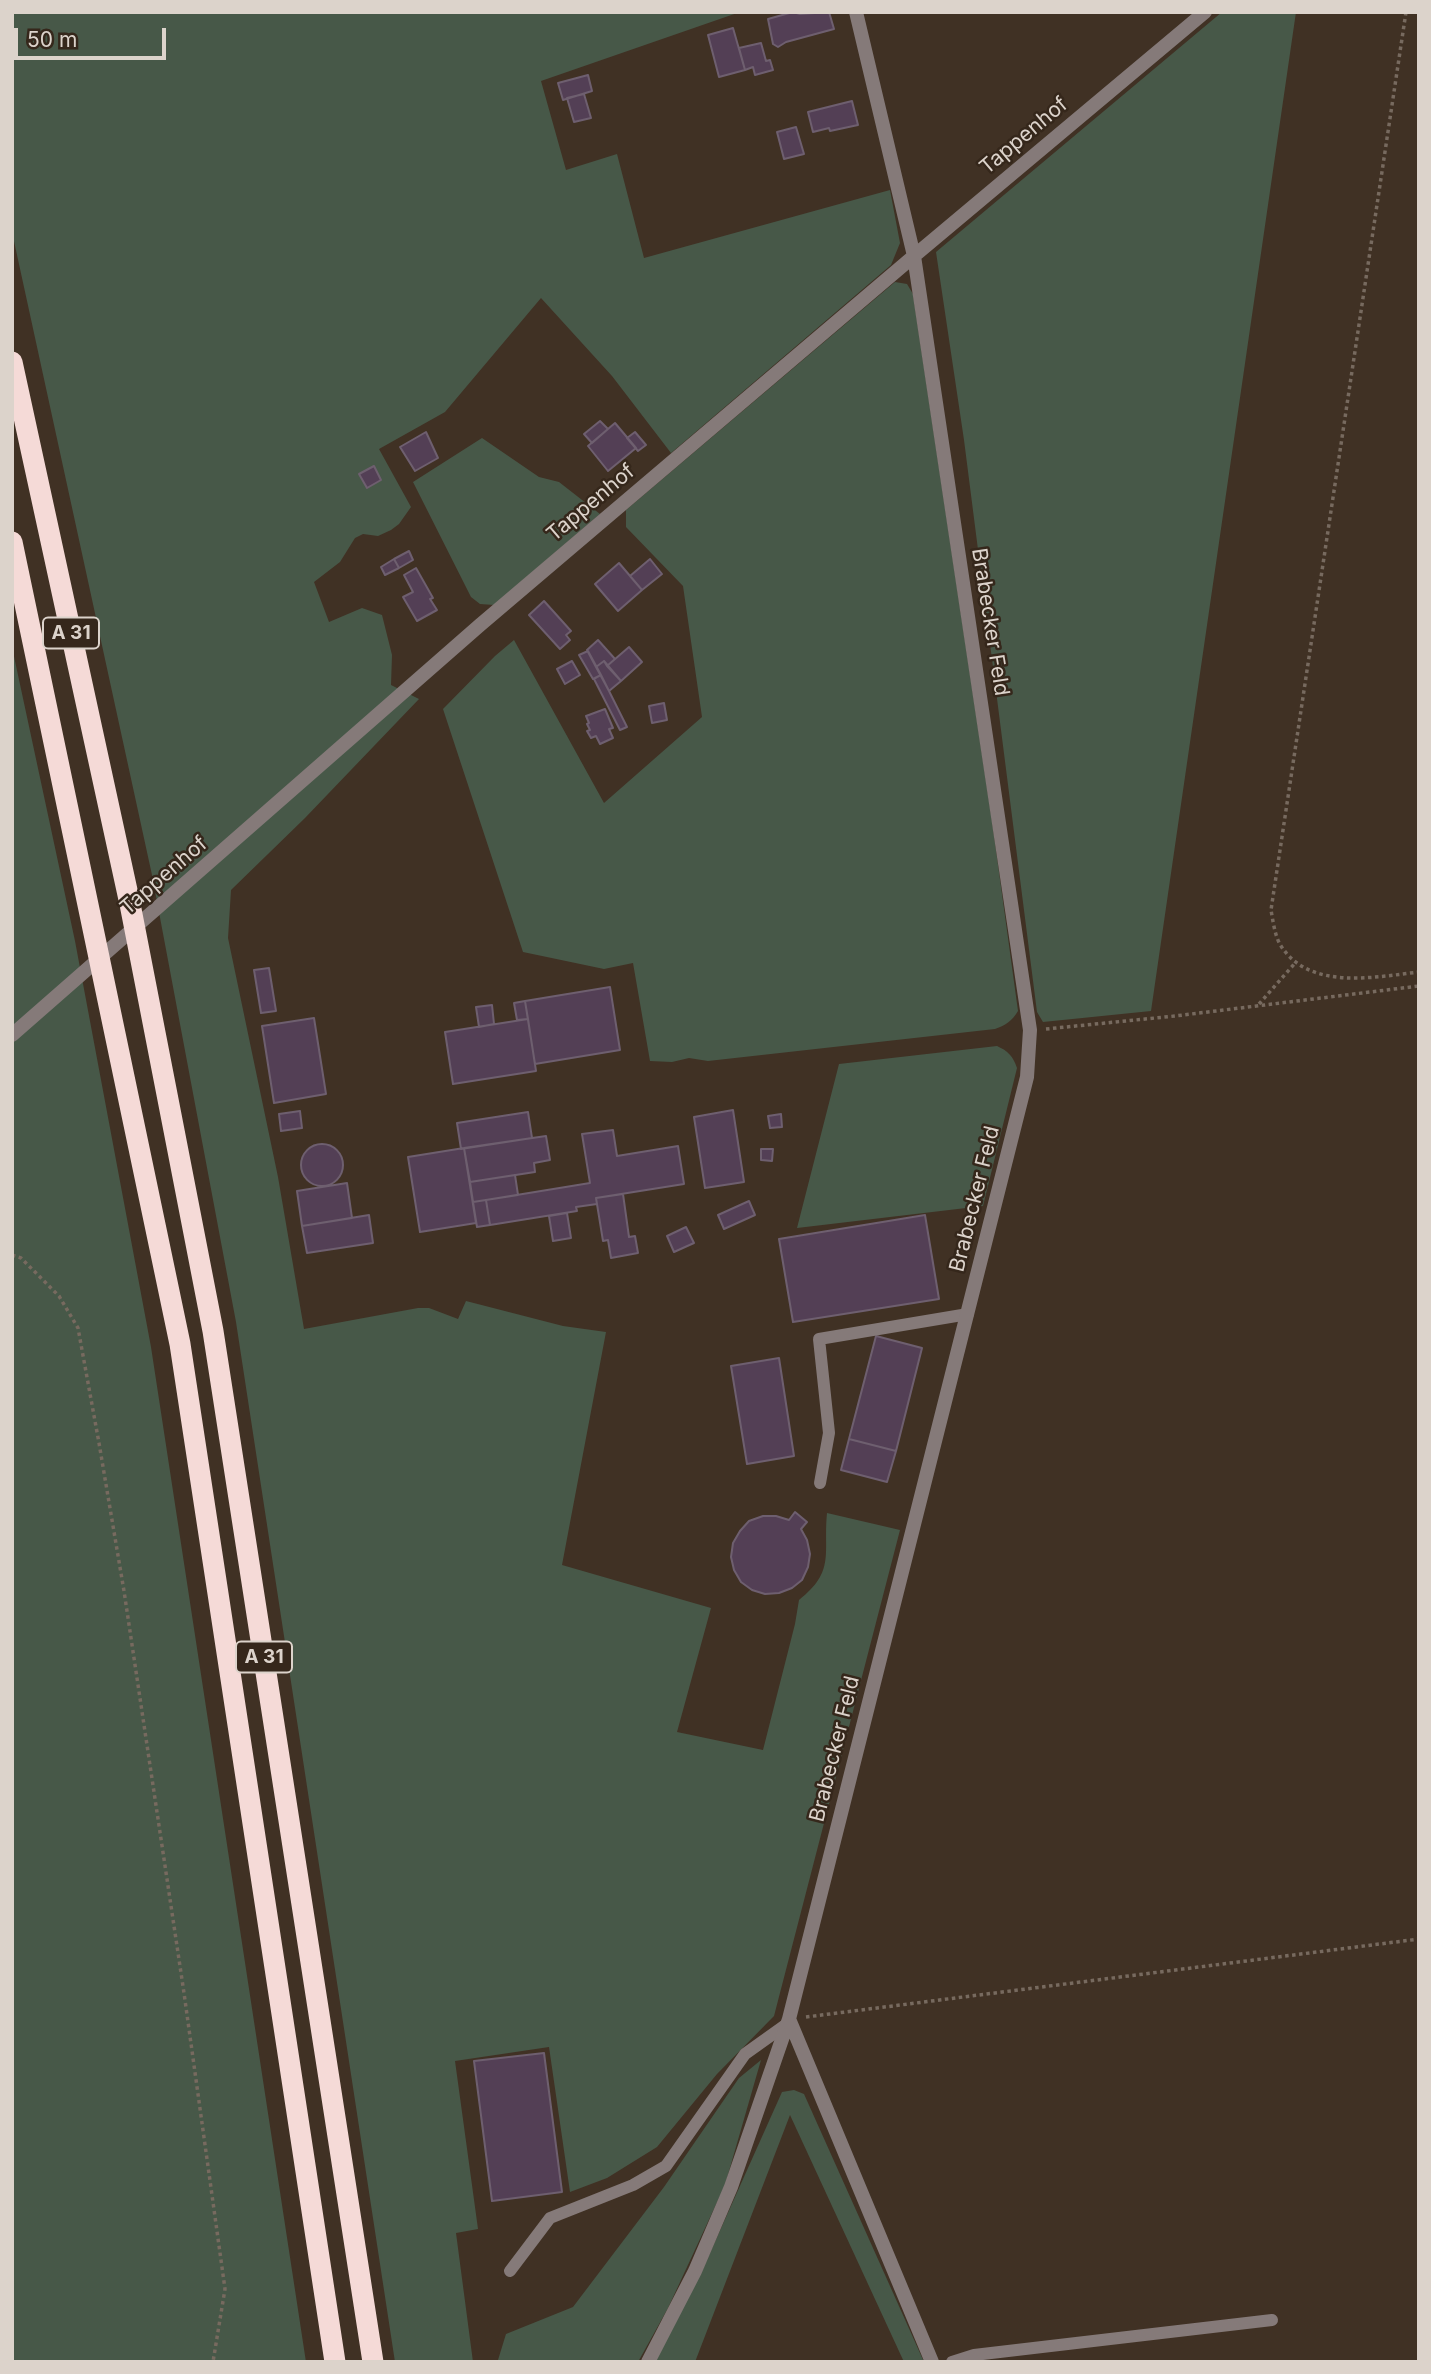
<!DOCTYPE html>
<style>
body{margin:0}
#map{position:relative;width:1431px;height:2374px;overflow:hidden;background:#403124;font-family:Inter,sans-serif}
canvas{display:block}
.frame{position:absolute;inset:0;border:14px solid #dcd3cb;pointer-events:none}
.scale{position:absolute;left:14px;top:28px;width:152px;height:32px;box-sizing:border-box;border:4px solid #dcd3cb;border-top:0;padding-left:9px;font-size:21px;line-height:24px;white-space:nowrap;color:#dcd3cb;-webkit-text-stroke:5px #35271b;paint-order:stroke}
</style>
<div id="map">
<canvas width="1431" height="2374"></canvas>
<div class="frame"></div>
<div class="scale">50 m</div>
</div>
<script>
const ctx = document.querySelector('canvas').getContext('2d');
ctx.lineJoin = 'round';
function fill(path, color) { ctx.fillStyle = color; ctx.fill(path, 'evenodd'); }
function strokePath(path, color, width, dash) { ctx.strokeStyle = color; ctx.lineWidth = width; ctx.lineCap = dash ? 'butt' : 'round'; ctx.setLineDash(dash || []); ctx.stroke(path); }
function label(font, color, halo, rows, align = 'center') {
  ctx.font = font + ' Inter,sans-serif'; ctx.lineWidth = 5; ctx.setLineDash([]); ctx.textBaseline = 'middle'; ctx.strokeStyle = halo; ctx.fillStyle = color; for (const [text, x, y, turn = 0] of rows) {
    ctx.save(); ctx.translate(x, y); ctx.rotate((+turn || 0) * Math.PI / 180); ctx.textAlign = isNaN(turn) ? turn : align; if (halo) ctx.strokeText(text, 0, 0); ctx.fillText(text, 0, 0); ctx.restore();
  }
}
fill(new Path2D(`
 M 12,12 L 740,12 L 541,81 L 566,170 L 617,154 L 644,258 L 890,190 L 900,243 L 891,265 L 671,453 L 612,376 L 541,298 L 445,412 L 379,449 L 411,507 L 399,524 L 391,530 L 378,536 L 363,534 L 355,538 L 340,562 L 314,582 L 329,622 L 362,608 L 382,615 L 392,655 L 391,685 L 419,699 L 305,818 L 231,890 L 228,938 L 278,1177 L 304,1329 L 418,1308 L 429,1308 L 458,1319 L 466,1301 L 563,1326 L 606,1332 L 562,1565 L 711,1608 L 677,1732 L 763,1750 L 795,1624 L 799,1600 C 836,1571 823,1553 827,1513 L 900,1530 L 774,2016 L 717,2074 L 657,2147 L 607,2178 L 570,2192 L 549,2047 L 455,2061 L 478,2229 L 456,2233 L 473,2362 L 395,2362 L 236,1322 L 152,875 L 12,232 Z
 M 1222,12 L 1296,12 L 1151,1011 L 1043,1022 L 1037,1012 L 964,440 L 936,252 Z
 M 895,282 L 907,284 L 913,294 L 992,821 L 1018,1011 C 1012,1021 1006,1025 995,1029 L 708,1061 L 689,1058 L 672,1062 L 650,1061 L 633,963 L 604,969 L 523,952 L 443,709 L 495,656 L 514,640 L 604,803 L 702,717 L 683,586 L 626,527 L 626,510 Z
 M 482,438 L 539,477 L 559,482 L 600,514 L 494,605 L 480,604 L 471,597 L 413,482 Z
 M 12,647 L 75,941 L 151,1347 L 306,2362 L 12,2362 Z
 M 997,1046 C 1008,1051 1013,1056 1017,1068 L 983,1206 L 797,1228 L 839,1064 Z
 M 761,2060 L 725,2185 L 668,2308 L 638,2362 L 490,2362 L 498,2360 L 506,2334 L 573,2307 L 664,2187 L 739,2078 Z
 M 794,2090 L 804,2094 L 924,2362 L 904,2362 L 790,2115 L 695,2362 L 655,2362 L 701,2273 L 782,2092 Z`), '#475848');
const building = new Path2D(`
 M 793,12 L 800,14 L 829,12 L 834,29 L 786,42 L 778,47 L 773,44 L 768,19 Z
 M 733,28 L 745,70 L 719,77 L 708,35 Z
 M 761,43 L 766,61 L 770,60 L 773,70 L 755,75 L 753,67 L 745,70 L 739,48 Z
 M 588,75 L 592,91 L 563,100 L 558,83 Z
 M 584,94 L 591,118 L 574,122 L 567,98 Z
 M 852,101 L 858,125 L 830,131 L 829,128 L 813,132 L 808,112 Z
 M 796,127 L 804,154 L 784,159 L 777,132 Z
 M 600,421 L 608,429 L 592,443 L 584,434 Z
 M 615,423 L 636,448 L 608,471 L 588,446 Z
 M 426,432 L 438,458 L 415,471 L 400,447 Z
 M 635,432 L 646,445 L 638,451 L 627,438 Z
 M 374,466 L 381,480 L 367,488 L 359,474 Z
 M 409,551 L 413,560 L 399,568 L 394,559 Z
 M 394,559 L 399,568 L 385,575 L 381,567 Z
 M 650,559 L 662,574 L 642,590 L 630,576 Z
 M 619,563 L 642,590 L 618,611 L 595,584 Z
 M 416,568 L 433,598 L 430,599 L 437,610 L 417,621 L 403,597 L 413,592 L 404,575 Z
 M 544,601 L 571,631 L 566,635 L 570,640 L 560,649 L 529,615 Z
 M 598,640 L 615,659 L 607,666 L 604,661 L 596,667 L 587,650 Z
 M 629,647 L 642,662 L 621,681 L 607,666 Z
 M 588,651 L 601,675 L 593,679 L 579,655 Z
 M 572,661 L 580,675 L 565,684 L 557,669 Z
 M 604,661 L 621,681 L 609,691 L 596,667 Z
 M 601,675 L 627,727 L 620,730 L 594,679 Z
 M 664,703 L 667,720 L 652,723 L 649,706 Z
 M 605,709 L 613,728 L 609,729 L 613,738 L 600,744 L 596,736 L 591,738 L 587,731 L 590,730 L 587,724 L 589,723 L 586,716 Z
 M 269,968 L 276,1011 L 261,1013 L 254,970 Z
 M 610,987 L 620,1050 L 535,1064 L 525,1001 Z
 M 525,1001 L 528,1019 L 517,1020 L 514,1003 Z
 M 492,1005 L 494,1024 L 479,1027 L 476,1007 Z
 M 314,1018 L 326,1094 L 274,1103 L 262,1026 Z
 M 528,1019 L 536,1071 L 453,1084 L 445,1032 Z
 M 733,1110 L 744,1182 L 705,1188 L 694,1117 Z
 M 300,1111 L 302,1128 L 281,1131 L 279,1114 Z
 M 528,1112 L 532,1138 L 461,1149 L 457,1123 Z
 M 781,1114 L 782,1127 L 770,1128 L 768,1116 Z
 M 613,1130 L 617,1156 L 678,1146 L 684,1184 L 596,1198 L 597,1204 L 576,1207 L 577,1211 L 490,1225 L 486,1200 L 590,1183 L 582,1134 Z
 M 546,1136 L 550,1160 L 534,1163 L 535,1172 L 470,1182 L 464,1148 Z
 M301 1165a21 21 0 1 1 42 0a21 21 0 1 1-42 0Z
 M 464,1148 L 476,1223 L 420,1232 L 408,1157 Z
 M 761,1149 L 773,1149 L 772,1161 L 761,1160 Z
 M 515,1175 L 518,1195 L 473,1202 L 470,1182 Z
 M 347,1183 L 352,1218 L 302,1226 L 297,1191 Z
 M 623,1194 L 629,1237 L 635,1236 L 638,1253 L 611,1258 L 608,1240 L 603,1241 L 596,1198 Z
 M 486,1200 L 490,1225 L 477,1227 L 473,1202 Z
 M 749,1201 L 755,1215 L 724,1229 L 718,1215 Z
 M 567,1213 L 571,1238 L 553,1241 L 549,1216 Z
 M 369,1215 L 373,1243 L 307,1253 L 302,1226 Z
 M 925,1215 L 939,1299 L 793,1322 L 779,1239 Z
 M 686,1227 L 694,1243 L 674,1252 L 667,1236 Z
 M 876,1336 L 922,1348 L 896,1451 L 849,1439 Z
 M 779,1358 L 794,1456 L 747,1464 L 731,1366 Z
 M 849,1439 L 896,1451 L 887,1482 L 841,1470 Z
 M 795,1512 L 807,1522 L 801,1529 L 807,1540 L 810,1554 L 808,1567 L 802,1580 L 792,1588 L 779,1593 L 765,1594 L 752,1590 L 741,1582 L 734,1570 L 731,1557 L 733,1543 L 740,1531 L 749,1521 L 763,1516 L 776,1516 L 789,1520 Z
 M 544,2053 L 562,2192 L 492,2201 L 474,2061 Z`);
fill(building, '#533f55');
strokePath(building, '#6e5f6f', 2);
strokePath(new Path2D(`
 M 1406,12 L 1271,910 C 1273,921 1275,937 1281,946 C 1310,991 1375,977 1419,972
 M 1259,1004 L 1296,962
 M 1046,1029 L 1175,1016 L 1419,986
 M 12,1255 L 21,1258 L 59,1296 L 78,1328 L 99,1443 L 124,1591 L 184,1993 L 225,2289 L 213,2362
 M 806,2017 L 1419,1939`), '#776a5f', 3.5, [3.5, 3.5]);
strokePath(new Path2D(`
 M 820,1483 L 829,1433 L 819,1339 L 968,1314
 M 510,2271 L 550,2218 L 633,2185 L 666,2166 L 745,2054 L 787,2024
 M 952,2362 L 974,2355 L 1272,2320`), '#857a79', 12);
strokePath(new Path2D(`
 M 12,1035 L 480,625 L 914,256 L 1205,12
 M 789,2019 L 932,2362
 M 648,2362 L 695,2271 L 731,2187 L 789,2019 L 1027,1077 L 1030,1030 L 914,256 L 856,12`), '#857a79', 14);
strokePath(new Path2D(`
 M 12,362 L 130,904 L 213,1331 L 373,2362
 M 12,542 L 180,1344 L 335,2362`), '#f5dad7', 21);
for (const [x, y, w] of [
 [71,633,56],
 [264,1657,56]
]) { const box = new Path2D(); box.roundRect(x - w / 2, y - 15.5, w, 31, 5); ctx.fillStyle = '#35271b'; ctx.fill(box); strokePath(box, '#dcd3cb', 2); }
label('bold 19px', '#dcd3cb', null, [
 ["A 31",71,633],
 ["A 31",264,1657]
]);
label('21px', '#dcd3cb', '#35271b', [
 ["Tappenhof",1024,136,-40],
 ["Tappenhof",591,503,-40],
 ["Brabecker Feld",990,622,81],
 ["Tappenhof",164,876,-41],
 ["Brabecker Feld",975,1199,-76],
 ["Brabecker Feld",835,1749,-76]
]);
</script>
